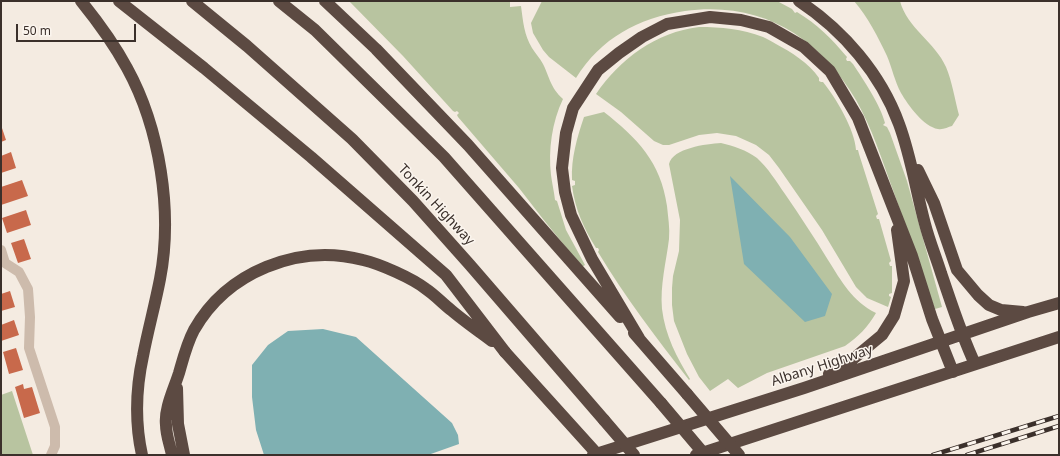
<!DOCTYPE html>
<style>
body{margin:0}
#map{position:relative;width:1060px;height:456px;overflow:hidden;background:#f4ebe1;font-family:"Noto Sans",sans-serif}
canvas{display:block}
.frame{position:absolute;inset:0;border:2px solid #3b302b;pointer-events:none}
.scale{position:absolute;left:16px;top:24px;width:120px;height:18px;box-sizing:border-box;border:2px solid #3b302b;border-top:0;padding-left:5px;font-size:12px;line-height:14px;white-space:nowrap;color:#3b302b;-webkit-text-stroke:3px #fbf5ee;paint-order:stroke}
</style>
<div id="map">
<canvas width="1060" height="456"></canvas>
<div class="frame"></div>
<div class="scale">50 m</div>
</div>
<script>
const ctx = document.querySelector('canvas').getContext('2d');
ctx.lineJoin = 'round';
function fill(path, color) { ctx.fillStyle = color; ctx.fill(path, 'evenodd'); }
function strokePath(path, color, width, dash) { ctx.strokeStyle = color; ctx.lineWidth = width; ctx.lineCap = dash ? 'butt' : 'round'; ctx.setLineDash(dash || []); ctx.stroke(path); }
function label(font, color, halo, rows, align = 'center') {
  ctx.font = font + ' "Noto Sans",sans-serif'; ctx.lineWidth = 3; ctx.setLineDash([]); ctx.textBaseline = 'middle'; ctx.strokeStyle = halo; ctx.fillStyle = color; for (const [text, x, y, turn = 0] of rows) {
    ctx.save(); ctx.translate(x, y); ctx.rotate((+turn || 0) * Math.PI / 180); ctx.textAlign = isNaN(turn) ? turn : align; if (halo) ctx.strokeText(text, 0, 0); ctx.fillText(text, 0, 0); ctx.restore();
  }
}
fill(new Path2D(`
 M 349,1 L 510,1 L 510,7 L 521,6 C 523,21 524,35 532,48 C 535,53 540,58 543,64 C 550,78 550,87 563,99 C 552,122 548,150 551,175 C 552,183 554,191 555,200 L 557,201 L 566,230 L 585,265 L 582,267 L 543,219 L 519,188 L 458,117 L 457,115 L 459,113 L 457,111 L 455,112 L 453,111 L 403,56 Z
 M 542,1 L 777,1 L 792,9 L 795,13 L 797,12 C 817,24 832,39 847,57 L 846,59 L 847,61 L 850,61 L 853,64 C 863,79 881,106 885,123 L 883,125 L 887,127 L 890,133 L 907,181 L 942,307 L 935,309 L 932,301 C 919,264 906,227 893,190 C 882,160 872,128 856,100 C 818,36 761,1 685,11 C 638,18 601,38 576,78 L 549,57 L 543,50 L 533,33 L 531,23 Z
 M 854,1 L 900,1 C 907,28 935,42 946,67 C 952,81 955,100 959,115 L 952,126 C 948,127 943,130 938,129 C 924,127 908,105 901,93 C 895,82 892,68 887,56 C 878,37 868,17 854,1 Z
 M 699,27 C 721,27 742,29 763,37 C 768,39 772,42 776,44 C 791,52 809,63 819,78 L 819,81 L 821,82 L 823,82 C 836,98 855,130 856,150 L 858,150 L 859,154 L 878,214 L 876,216 L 877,219 L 879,219 L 891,261 L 889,263 L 890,266 L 892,266 L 892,293 L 889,294 L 889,296 L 891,297 L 888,307 L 867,298 L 856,287 L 822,230 L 779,168 L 769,155 L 756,145 L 736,136 L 717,133 L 699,135 L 669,145 L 663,145 L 654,141 L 621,112 L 596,94 C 620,59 656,32 699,27 Z
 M 604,112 C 637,138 661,162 667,206 C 668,217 670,228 669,239 C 666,263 660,285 662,309 C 665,335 677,358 690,379 L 689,380 C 657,339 625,297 598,252 L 599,250 L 598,248 L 596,248 C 584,229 575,209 572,186 L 575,185 L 575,181 L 572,180 C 571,158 577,138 584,117 Z
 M 721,143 C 734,146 746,150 757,158 C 768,168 776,181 785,194 C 800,216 814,237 828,260 C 842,282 852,301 876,313 C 868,327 858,337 845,346 L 767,373 L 738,388 L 728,379 L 710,391 L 699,377 L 687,354 L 674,321 L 672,305 L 672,288 L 673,276 L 679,251 L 680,220 L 669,164 C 673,148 706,144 721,143 Z
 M 12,391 L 33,455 L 1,455 L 1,395 Z`), '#b8c4a0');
fill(new Path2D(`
 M 730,176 L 790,237 L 832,294 L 825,316 L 805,322 L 744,264 Z
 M 323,329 L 356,337 L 452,423 L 458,435 L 459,444 L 428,455 L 264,455 L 256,430 L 252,397 L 252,365 L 268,345 L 288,331 Z`), '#7fb0b2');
fill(new Path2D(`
 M 1,125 L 6,140 L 1,142 Z
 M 11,152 L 16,168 L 1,173 L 1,156 Z
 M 22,180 L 28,196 L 1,205 L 1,187 Z
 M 26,210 L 31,225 L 7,233 L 2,218 Z
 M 24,239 L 31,259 L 18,263 L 11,243 Z
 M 10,291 L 15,307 L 1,311 L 1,294 Z
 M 14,320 L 19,335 L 1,341 L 1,325 Z
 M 16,348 L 23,370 L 9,374 L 3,352 Z
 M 23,384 L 24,389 L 32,387 L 40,413 L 24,418 L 15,387 Z`), '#c8694b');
strokePath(new Path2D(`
 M 1,250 L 5,263 L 19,272 L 28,289 L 30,317 L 29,348 L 55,427 L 55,446 L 51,455`), '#cdbbac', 10);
strokePath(new Path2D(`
 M 81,1 C 98,22 114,44 127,68 C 160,128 173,212 160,279 C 155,305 148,330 143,356 C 136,388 135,423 142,455
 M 119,1 L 204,68 L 311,157 L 446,275 L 505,352
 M 192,1 L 247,46 L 352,139 L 413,201 L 470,265 L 604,420
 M 279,1 L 315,30 L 444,157 L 661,403
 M 325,1 L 376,49 L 468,145 L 620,317
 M 799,1 C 843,30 881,74 899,124 C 911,156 916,191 925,224 C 929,240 936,257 941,273 C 952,305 961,334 975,364
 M 918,170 L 934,203 L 957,270 L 978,295 L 989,305 L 1001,310 L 1023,312
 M 634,333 L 687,394
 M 639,338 L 592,259 L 571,215 L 565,192 L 562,168 L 566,133 L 573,108 L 598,70 L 619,53 L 642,37 L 667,24 L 710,17 L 741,20 L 769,27 L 804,47 L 830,71 L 858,118 L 912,256 L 932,319 L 953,372
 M 829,374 L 847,364 L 882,335 L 894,316 L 904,281 L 897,230
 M 177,388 L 178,424 L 184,455
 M 172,455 C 170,445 166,435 166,425 C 164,409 174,389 179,373 C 183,359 187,343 194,330 C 227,272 298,243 363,260 C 380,264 412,278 426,289 C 435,295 442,303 451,310 C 464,321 478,331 492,341
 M 593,455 L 804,388 L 1028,312 L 1059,303
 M 696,455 L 1059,337`), '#5c4a42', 12);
const rail = new Path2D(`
 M 933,455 L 1059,416
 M 967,455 L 1059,426`);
strokePath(rail, '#3b302b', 4.5);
strokePath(rail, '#fbf5ee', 3, [9]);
strokePath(new Path2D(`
 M 505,352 L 598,455
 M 687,394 L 739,455
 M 661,403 L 705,455
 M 604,420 L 634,455`), '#5c4a42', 12);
label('14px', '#3b302b', '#fbf5ee', [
 ["Tonkin Highway",436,205,47],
 ["Albany Highway",822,366,-18]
]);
</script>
